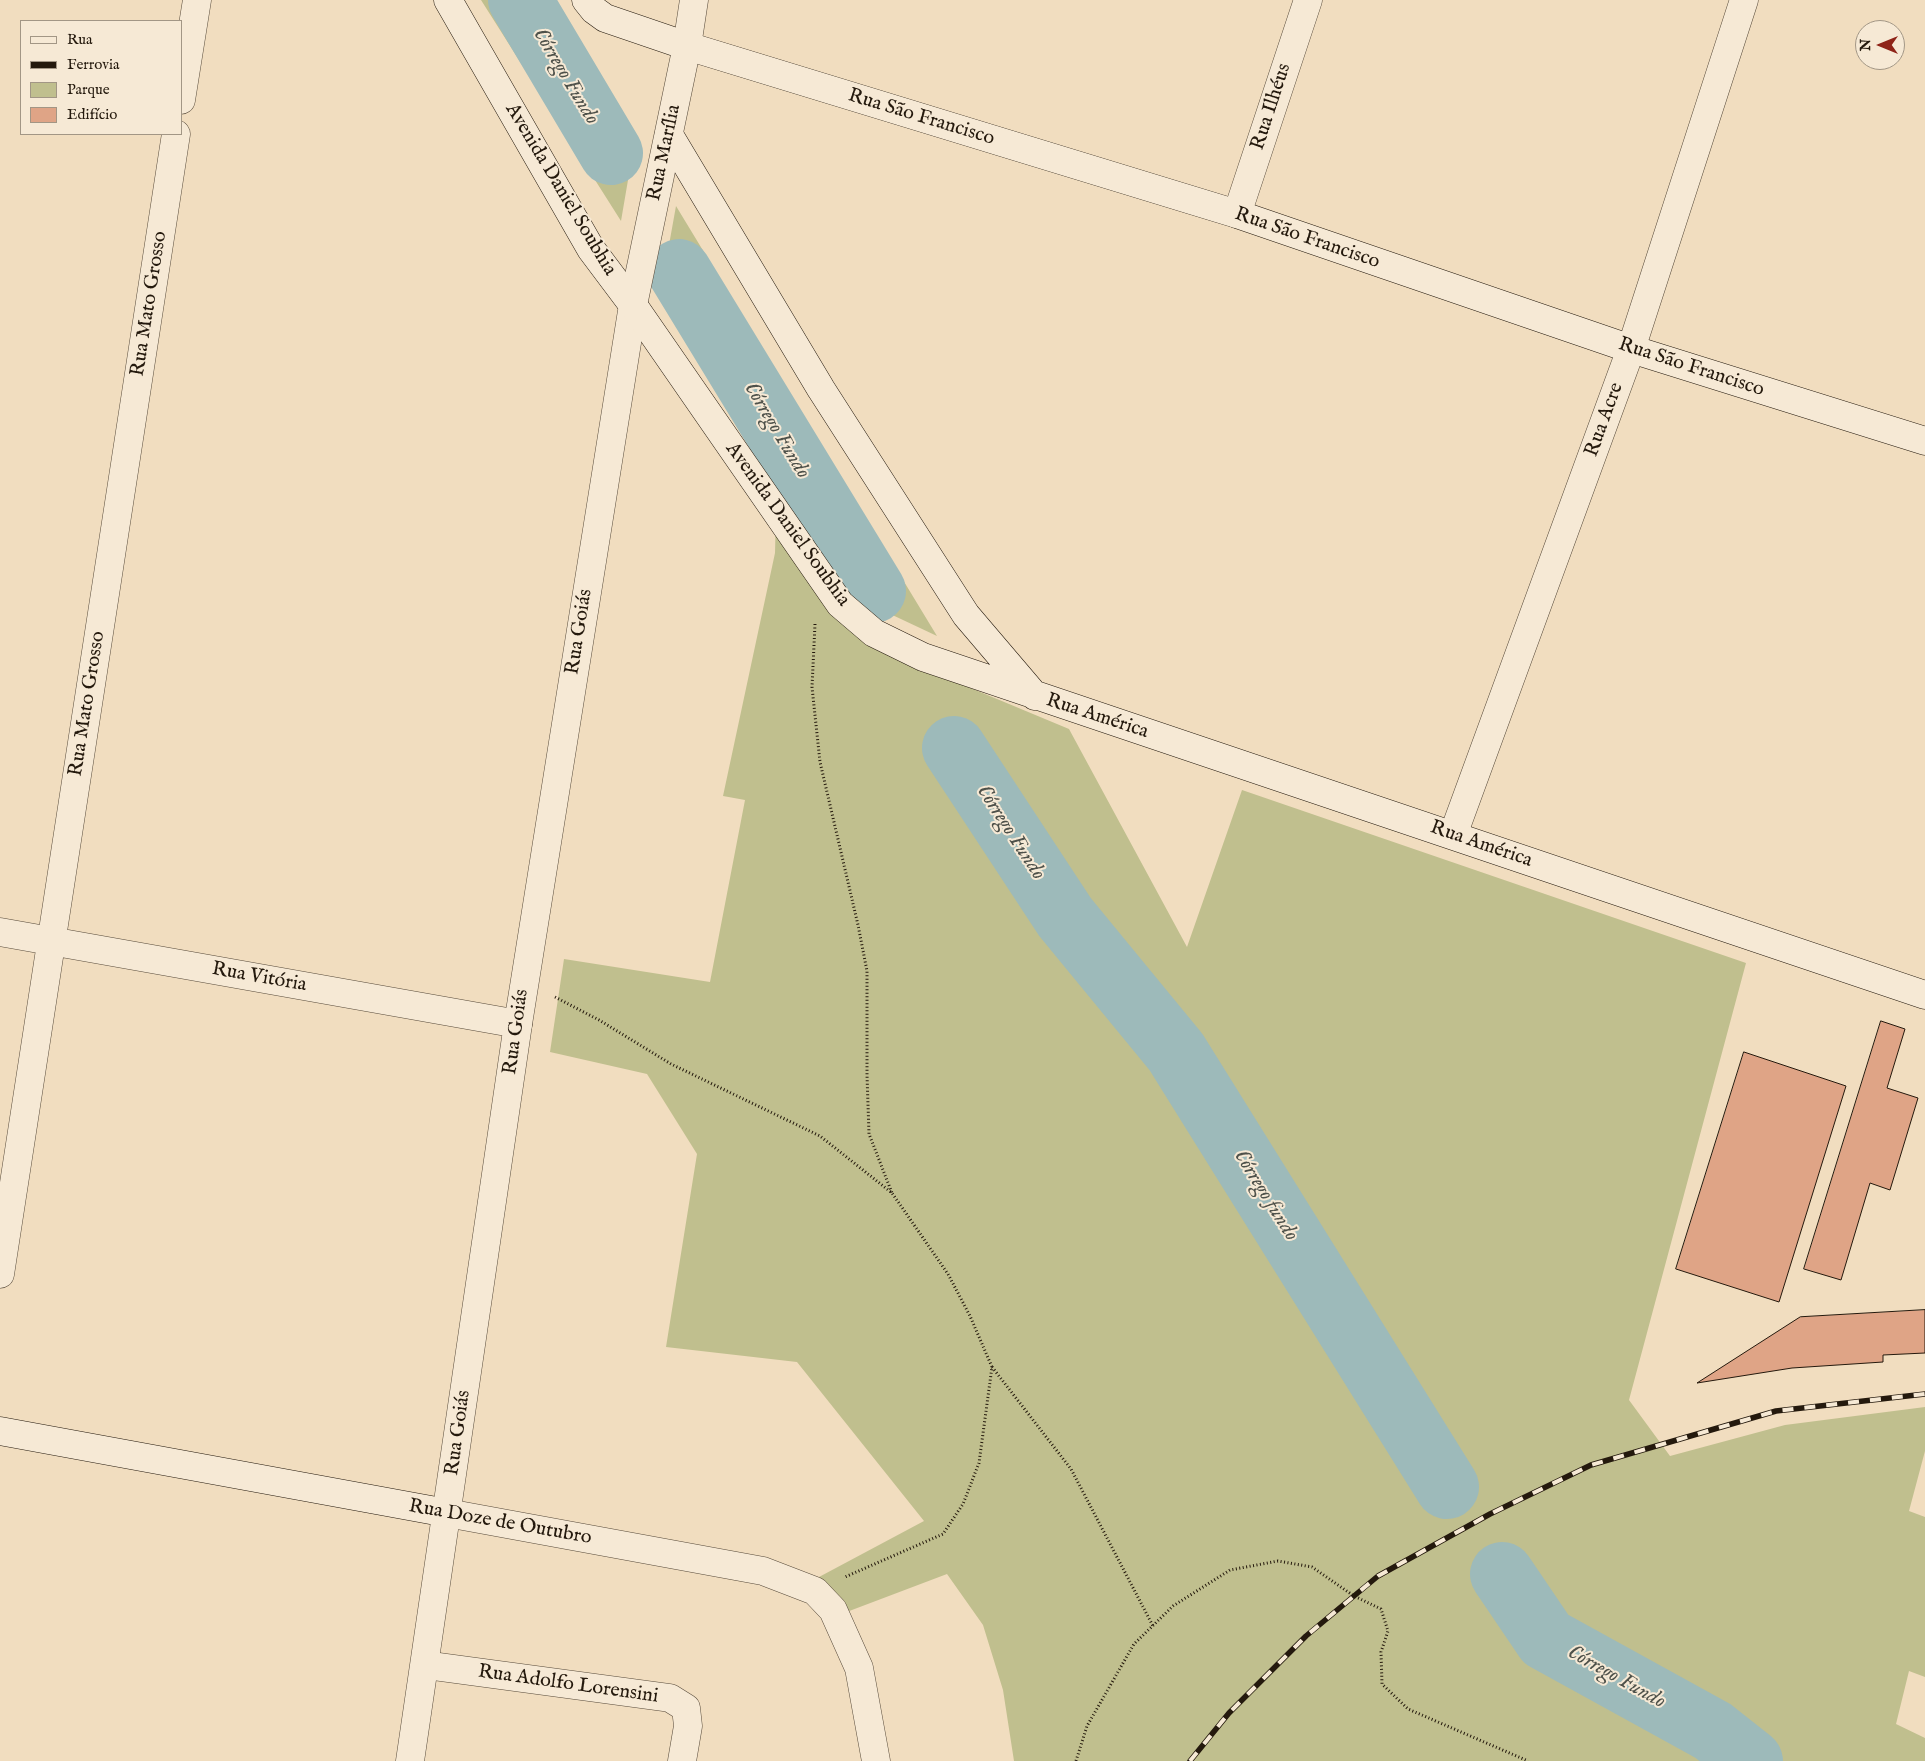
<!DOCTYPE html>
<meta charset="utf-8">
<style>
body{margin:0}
#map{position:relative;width:1925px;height:1761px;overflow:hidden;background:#f1ddbf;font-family:"IM FELL English",serif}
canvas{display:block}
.legend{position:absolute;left:20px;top:20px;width:162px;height:115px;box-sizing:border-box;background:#f6e9d5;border:1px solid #a29685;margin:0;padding:6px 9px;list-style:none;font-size:15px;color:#24190d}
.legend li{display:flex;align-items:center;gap:10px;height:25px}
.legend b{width:25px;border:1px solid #a29685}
.north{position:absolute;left:1855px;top:20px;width:50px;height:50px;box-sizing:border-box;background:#f6e9d5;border:1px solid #a29685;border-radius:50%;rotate:270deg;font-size:14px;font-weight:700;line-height:20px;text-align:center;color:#24190d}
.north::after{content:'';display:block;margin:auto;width:18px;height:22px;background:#8f2418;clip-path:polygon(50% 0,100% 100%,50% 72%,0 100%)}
</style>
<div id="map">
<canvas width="1925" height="1761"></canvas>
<ul class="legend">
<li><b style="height:6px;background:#f6e9d5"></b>Rua</li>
<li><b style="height:6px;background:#24190d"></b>Ferrovia</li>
<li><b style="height:14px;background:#c0bf8e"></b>Parque</li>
<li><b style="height:14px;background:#dfa486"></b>Edifício</li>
</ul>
<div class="north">N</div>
</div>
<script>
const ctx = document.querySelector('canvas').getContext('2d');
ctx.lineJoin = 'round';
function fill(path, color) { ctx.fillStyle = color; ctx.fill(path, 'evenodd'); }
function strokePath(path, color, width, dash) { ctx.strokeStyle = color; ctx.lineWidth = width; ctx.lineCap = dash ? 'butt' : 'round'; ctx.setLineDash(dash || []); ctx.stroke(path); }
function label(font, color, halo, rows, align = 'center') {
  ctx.font = font + ' "IM FELL English",serif'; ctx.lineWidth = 4; ctx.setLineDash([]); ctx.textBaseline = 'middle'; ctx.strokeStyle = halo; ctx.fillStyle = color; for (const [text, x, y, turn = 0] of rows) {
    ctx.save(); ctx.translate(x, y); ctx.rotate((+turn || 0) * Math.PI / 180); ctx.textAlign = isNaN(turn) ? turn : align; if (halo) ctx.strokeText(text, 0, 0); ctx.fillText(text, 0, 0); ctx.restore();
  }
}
fill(new Path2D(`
 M 481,0 L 546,0 L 634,145 L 621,221 Z
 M 676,206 L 937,636 L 869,604 L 660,295 Z
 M 776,513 L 889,654 L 1069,729 L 1187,947 L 1242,790 L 1746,963 L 1629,1400 L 1670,1456 L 1785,1425 L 1925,1407 L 1925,1451 L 1909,1511 L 1925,1517 L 1925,1677 L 1909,1671 L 1896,1724 L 1925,1738 L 1925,1761 L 1014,1761 L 1003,1690 L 983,1625 L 947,1574 L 844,1613 L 819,1577 L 924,1521 L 797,1362 L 666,1347 L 697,1154 L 647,1074 L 550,1052 L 564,959 L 710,982 L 745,800 L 723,796 L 775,553 Z`), '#c0bf8e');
strokePath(new Path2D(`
 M 520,0 L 611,153
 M 679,271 L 874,591
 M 954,748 L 1065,917 L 1176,1052 L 1447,1487
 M 1502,1574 L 1546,1639 L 1713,1731 L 1751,1761`), '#9dbaba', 64);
const building = new Path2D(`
 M 1881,1021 L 1905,1029 L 1887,1088 L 1918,1098 L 1890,1190 L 1870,1183 L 1841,1280 L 1804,1269 Z
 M 1744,1052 L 1846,1086 L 1779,1302 L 1676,1269 Z
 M 1925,1310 L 1925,1353 L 1883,1355 L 1883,1362 L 1792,1368 L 1697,1383 L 1800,1317 Z`);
fill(building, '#dfa486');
strokePath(building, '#24190d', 1);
const minor = new Path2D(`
 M 181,100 L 197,0
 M 1237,214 L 1308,0
 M 1453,835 L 1631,349 L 1744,0
 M 0,932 L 518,1024
 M 0,1274 L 176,134
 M 447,1513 L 763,1571 L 815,1591 L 833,1610 L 859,1668 L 876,1761
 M 425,1665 L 670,1698 L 686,1708 L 688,1726 L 682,1761`);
const tertiary = new Path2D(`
 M 410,1761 L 518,1024 L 633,305 L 687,46 L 694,0`);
const secondary = new Path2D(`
 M 448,0 L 591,249 L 633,305 L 840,604 L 874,633 L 923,657 L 1925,995
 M 586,0 L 594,10 L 605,18 L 687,46 L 1237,214 L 1631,349 L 1925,441
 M 669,135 L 821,389 L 966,615 L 1035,696
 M 0,1431 L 447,1513`);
strokePath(minor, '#574a3a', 29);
strokePath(tertiary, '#574a3a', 29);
strokePath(secondary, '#24190d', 29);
strokePath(new Path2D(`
 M 815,624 L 812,687 L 820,762 L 858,925 L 867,971 L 867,1075 L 869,1134 L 892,1193
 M 555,997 L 599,1020 L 671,1064 L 820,1136 L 892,1193 L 948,1274 L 970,1316 L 992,1367 L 979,1463 L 963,1504 L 943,1534 L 845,1577
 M 992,1367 L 1071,1469 L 1153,1626
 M 1076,1761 L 1087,1726 L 1134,1644 L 1173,1606 L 1230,1570 L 1278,1561 L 1312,1567 L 1354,1596 L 1381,1609 L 1388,1631 L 1381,1652 L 1382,1684 L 1408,1709 L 1528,1761`), '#24190d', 3, [1, 2.5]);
strokePath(minor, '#f6e9d5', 28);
strokePath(tertiary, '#f6e9d5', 28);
strokePath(secondary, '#f6e9d5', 28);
const rail = new Path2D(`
 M 1190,1761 L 1229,1713 L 1306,1636 L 1378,1576 L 1490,1514 L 1591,1465 L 1776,1411 L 1925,1394`);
strokePath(rail, '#24190d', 5.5);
strokePath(rail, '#f6e9d5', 4, [11]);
label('20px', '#24190d', '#f6e9d5', [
 ["Rua Ilhéus",1272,107,-72],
 ["Rua São Francisco",921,118,17],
 ["Rua Marília",665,153,-78],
 ["Avenida Daniel Soubhia",560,190,59],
 ["Rua São Francisco",1307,239,19],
 ["Rua Mato Grosso",150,304,-81],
 ["Rua São Francisco",1691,368,18],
 ["Rua Acre",1605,420,-70],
 ["Avenida Daniel Soubhia",787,525,54],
 ["Rua Goiás",580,632,-81],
 ["Rua Mato Grosso",88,704,-81],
 ["Rua América",1097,717,18],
 ["Rua América",1481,845,19],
 ["Rua Vitória",259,978,10],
 ["Rua Goiás",517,1032,-82],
 ["Rua Goiás",459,1433,-82],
 ["Rua Doze de Outubro",500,1523,10],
 ["Rua Adolfo Lorensini",568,1685,8]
]);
label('italic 21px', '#4e514a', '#f6e9d5', [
 ["Córrego Fundo",565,77,59],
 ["Córrego Fundo",776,431,59],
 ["Córrego Fundo",1010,833,57],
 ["Córrego fundo",1265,1196,58],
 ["Córrego Fundo",1616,1678,29]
]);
</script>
